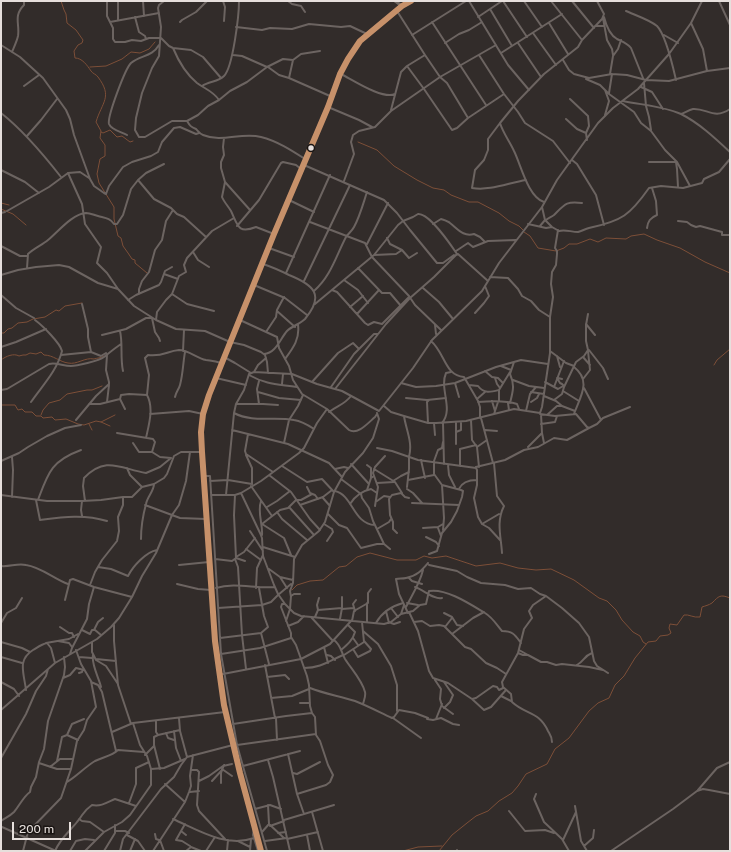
<!DOCTYPE html>
<style>
body{margin:0}
#map{position:relative;width:731px;height:852px;overflow:hidden;background:#322c2a;font-family:"Public Sans",sans-serif}
canvas{display:block}
.frame{position:absolute;inset:0;border:2px solid #e6dfdc;pointer-events:none}
.scale{position:absolute;left:12px;top:822px;width:59px;height:18px;box-sizing:border-box;border:2px solid #e6dfdc;border-top:0;padding-left:5px;font-size:12px;line-height:14px;white-space:nowrap;color:#e6dfdc;-webkit-text-stroke:3px #1a1513;paint-order:stroke}
</style>
<div id="map">
<canvas width="731" height="852"></canvas>
<div class="frame"></div>
<div class="scale">200 m</div>
</div>
<script>
const ctx = document.querySelector('canvas').getContext('2d');
ctx.lineJoin = 'round';
function strokePath(path, color, width, dash) { ctx.strokeStyle = color; ctx.lineWidth = width; ctx.lineCap = dash ? 'butt' : 'round'; ctx.setLineDash(dash || []); ctx.stroke(path); }
strokePath(new Path2D(`
 M 61,1 L 64,10 L 66,14 L 67,23 L 76,30 L 83,40 L 82,43 L 78,45 L 74,51 L 75,58 C 82,58 87,65 91,71 C 93,74 96,74 98,77 C 113,97 102,102 96,122 L 101,131 L 100,138 L 105,145 L 105,156 L 100,159 L 97,174 L 99,183 L 114,207 L 114,219 L 118,236 L 121,238 L 123,246 L 128,253 L 132,259 L 135,260 L 135,263 L 147,273
 M 90,67 L 106,66 L 122,59 L 131,52 L 140,53 L 149,49 L 155,42
 M 101,132 L 103,133 L 110,130 L 117,137 L 122,136 L 130,142 L 133,141
 M 358,142 L 377,150 L 394,166 L 417,180 L 433,188 L 444,190 L 451,195 L 469,202 L 478,202 L 499,213 L 509,221 L 519,226 L 523,230
 M 1,203 L 9,205
 M 1,209 L 13,214 L 26,225
 M 524,232 L 530,236 L 538,248 L 556,251 L 564,248 L 569,244 L 577,244 L 590,239 L 598,242 L 606,238 L 626,239 L 631,236 L 644,234 L 657,240 L 680,248 L 705,262 L 730,273
 M 1,333 L 4,333 L 8,329 L 12,328 L 18,323 L 27,322 L 33,319 L 45,317 L 56,310 L 59,311 L 65,306 L 82,303
 M 1,360 C 6,356 14,353 19,356 L 23,355 L 26,355 L 30,353 L 36,354 L 41,352 L 44,355 C 53,355 60,362 68,363 C 77,365 85,357 94,359 C 97,358 101,358 104,356
 M 714,365 L 717,360 L 730,349
 M 1,405 L 15,405 L 18,410 L 22,409 L 25,412 L 32,412 L 36,416 L 41,416 L 43,418 L 52,417 L 55,420 L 66,419 L 78,424 L 84,425 L 96,421 L 101,422 L 115,415
 M 41,415 L 43,410 L 49,403 L 60,400 L 67,394 L 87,390 L 92,390 L 102,386
 M 101,422 L 110,426
 M 89,424 L 92,430
 M 292,590 L 297,585 L 310,581 L 323,580 L 339,567 L 346,566 L 357,557 L 370,553 L 397,560 L 416,560 L 424,556 L 432,558 L 446,556 L 476,566 L 500,563 L 518,568 L 536,570 L 551,569 L 574,580 L 599,598 L 607,601 L 616,610 L 622,620 L 633,632 L 640,636 L 643,642 L 646,644
 M 386,851 L 396,851
 M 403,851 L 418,847 L 442,846
 M 439,851 L 452,835 L 467,823 L 476,816 L 488,811 L 499,801 L 512,793 L 518,786 L 526,774 L 547,764 L 555,749 L 569,738 L 589,711 L 598,703 L 609,698 L 615,685 L 624,676 L 635,658 L 648,642 L 656,641 L 660,636 L 668,635 L 671,633 L 669,628 L 670,624 L 677,625 L 684,615 C 689,614 693,618 700,617 L 702,607 C 705,606 709,605 712,603 C 719,596 720,594 730,598`), '#7d4f38', 1);
strokePath(new Path2D(`
 M 107,1 L 107,16 L 113,28 L 113,39 L 115,42 L 125,42 L 132,40 L 141,41 L 149,38 L 161,38 L 169,46 L 173,48 L 191,50 L 203,57 L 221,78
 M 118,1 L 118,20
 M 143,1 L 144,16
 M 164,1 L 159,5 L 158,8 L 161,27 L 159,56 L 152,68 L 142,93 L 136,118 L 135,130 L 139,137 L 145,137 L 172,121 L 187,121 C 190,126 191,127 196,129 C 198,131 200,134 203,135 C 222,143 241,132 261,137 C 277,141 291,150 305,159
 M 223,1 L 225,7 L 224,21
 M 288,1 L 292,4 L 301,6 L 305,12
 M 469,1 L 508,65 L 529,90
 M 503,1 L 527,37
 M 524,1 L 542,27
 M 551,1 L 582,40
 M 572,1 L 594,28
 M 719,1 L 730,25
 M 490,9 L 512,46
 M 626,11 C 635,15 650,20 657,26 C 666,35 673,67 676,80
 M 135,17 L 139,32 L 145,36 L 146,39
 M 478,17 L 502,1
 M 604,17 C 606,25 610,35 617,39 C 623,42 627,43 631,48 L 643,78
 M 603,18 L 607,40 L 612,49 L 613,55
 M 110,22 L 159,13
 M 180,22 L 182,20 L 196,12 L 207,1
 M 432,22 L 486,105
 M 549,23 L 568,54
 M 691,23 L 703,49 L 707,71
 M 595,26 L 604,26
 M 236,27 L 262,30 L 270,28 L 292,29 L 309,24 L 341,27 L 350,26 L 367,34
 M 533,33 L 556,65
 M 412,35 L 466,1
 M 664,35 L 678,43
 M 445,43 L 459,34 L 469,30 L 482,22
 M 518,43 L 541,77
 M 1,45 L 20,57 L 43,78 L 66,110 L 70,119 L 74,135 L 90,179 L 94,186 L 104,193 L 106,194 L 109,186 L 123,167 L 132,162 L 151,156 L 158,152 L 162,142 L 174,128 L 180,127 L 196,134 L 199,133
 M 173,48 C 178,60 186,74 197,83 C 205,89 213,91 219,100
 M 12,52 C 14,47 17,41 18,36 C 20,24 13,16 24,5 L 24,1
 M 501,53 L 562,14
 M 233,55 L 242,56 L 267,67
 M 425,55 L 440,77 L 447,83 L 468,118
 M 479,55 L 504,94 L 518,112 L 525,123 L 553,141 L 570,163
 M 563,60 L 569,70 L 574,74 L 589,78 L 612,74 L 627,75 L 646,80 L 669,81 L 707,71 L 730,68
 M 407,66 L 424,89 L 452,130 L 457,128 L 468,118 L 504,94
 M 268,67 L 279,75 L 289,78 L 330,96
 M 341,74 C 353,80 383,100 395,94
 M 610,74 L 613,56 L 618,49 L 621,40
 M 289,78 L 293,60
 M 586,79 L 600,85 L 609,94 L 634,112 L 641,123 L 651,131 L 665,150 L 677,162 L 690,186
 M 644,83 L 646,106 L 649,117 L 651,130
 M 24,86 L 39,75
 M 202,86 C 209,81 218,82 224,76 C 233,67 239,15 239,1
 M 641,87 L 652,92 L 663,109
 M 605,90 L 609,101 L 605,115
 M 609,93 L 612,74
 M 570,99 L 588,116 L 589,126 L 586,133
 M 623,101 C 642,105 663,106 681,114 C 699,123 715,138 730,152
 M 328,107 L 359,120 L 372,127
 M 391,110 L 401,72 L 407,66 L 425,55 L 397,11
 M 1,113 C 24,131 43,154 61,177
 M 681,114 C 684,113 689,110 693,109 C 707,108 714,120 730,109
 M 566,119 L 577,129 L 586,133 L 587,140
 M 187,121 L 198,115 L 208,106 L 219,100 L 230,91 L 247,82 L 267,67 L 283,59 L 293,60 L 301,54 L 320,51
 M 500,123 L 488,139 L 488,150 L 484,160 L 475,170 L 472,188 C 490,191 508,183 526,180
 M 127,135 C 122,132 111,130 109,124 C 107,117 125,69 131,63 C 141,55 152,57 159,45
 M 27,136 L 41,120 L 57,99
 M 224,138 L 223,147 L 224,155 L 221,162 L 221,168 L 225,182 L 250,210
 M 572,160 L 577,164 L 596,195 L 604,225
 M 649,162 L 677,162
 M 676,162 L 677,169 L 678,187
 M 304,165 L 384,200 L 397,213 L 410,230 L 437,263 L 443,263 L 454,255
 M 1,170 L 25,182 L 39,193
 M 68,173 L 82,204 L 85,224 L 101,247 L 97,263 L 107,273 L 118,289
 M 138,180 L 154,199 L 171,208 L 177,214 L 184,217 L 206,237
 M 344,181 L 354,154 L 351,142 L 353,135 L 359,131 L 375,127 L 391,111 L 440,77 L 496,45
 M 225,182 L 222,197 C 224,202 228,206 231,211 C 238,226 238,234 256,227 L 274,234
 M 289,200 L 314,212
 M 544,202 C 528,197 521,165 514,151 C 510,142 503,133 500,123 L 518,101 L 544,74 L 578,47 L 582,40 L 602,19 L 604,14 L 597,1
 M 7,211 L 49,187 L 68,173 L 80,172 L 89,178
 M 1,213 L 5,212
 M 545,220 L 552,227 L 559,231 C 565,229 571,232 578,232 C 582,231 585,229 589,228 C 622,221 630,215 649,188 L 661,186 L 683,188 L 702,183 L 704,179 L 719,172 L 730,159
 M 546,220 C 548,218 551,217 554,215 C 565,204 566,201 582,203
 M 678,221 L 687,222 L 691,225 L 696,227 L 700,226 L 722,232 L 722,235 L 730,235
 M 310,222 L 365,243 L 372,257 L 409,296 L 415,305 L 441,330
 M 433,224 L 441,219 C 444,220 448,221 450,223 C 458,229 463,237 474,234 L 480,237 L 485,242
 M 528,224 L 546,228 L 552,227
 M 237,226 L 259,200 L 281,163 L 283,162 L 296,165 L 301,169
 M 540,226 L 545,220 L 542,207
 M 647,228 C 648,221 650,218 657,215 L 656,201 L 652,188
 M 387,238 L 390,244 L 402,250 L 409,258 L 417,253
 M 367,244 L 388,203
 M 1,246 L 20,256 L 27,256
 M 269,248 L 294,257
 M 456,251 L 468,243 L 473,247 L 488,241 L 516,240
 M 193,252 L 198,260 L 209,267
 M 374,255 L 396,254 L 402,250
 M 263,264 C 272,267 281,271 289,275 C 314,285 325,295 305,319 C 300,324 292,326 287,331 C 280,339 276,353 264,354
 M 27,268 L 28,254 C 34,248 42,245 48,240 C 58,232 72,214 86,213 C 90,213 94,215 98,216 C 105,218 110,218 114,224 L 117,224 L 123,215 L 131,189 L 138,180 L 146,173 L 164,164
 M 358,268 L 382,293 L 390,293 L 401,306
 M 286,273 L 330,175
 M 164,274 L 178,279
 M 1,275 L 18,270 L 36,267 L 59,265 L 69,267 L 98,283 L 118,289 L 134,306 L 156,320 L 176,329 L 205,331 L 230,342 L 244,345 L 261,352 L 265,355 L 267,362 L 268,373
 M 490,277 L 508,278 L 518,289 L 522,296 L 531,301 L 539,310 L 550,317
 M 344,280 L 358,290 L 368,303
 M 304,281 L 350,185
 M 254,285 L 285,298 L 307,315
 M 423,288 L 439,302 L 453,319
 M 332,290 L 337,292 L 365,323 L 368,325 L 374,322 L 382,324 L 409,297
 M 314,291 C 331,276 336,256 346,237 C 348,234 352,231 354,227 C 360,216 363,204 367,192
 M 139,294 L 139,289 L 142,281 L 149,272 L 155,250 L 162,240 L 166,221 L 173,210
 M 172,294 L 187,304 L 214,311
 M 1,295 L 16,308 L 34,318
 M 128,300 L 136,295 L 159,285 L 161,282 L 165,271 L 172,267
 M 82,304 L 88,329 L 88,337 L 91,352
 M 315,304 L 374,255 L 398,225 L 403,221 L 413,217 L 418,214 C 429,213 451,245 457,254
 M 350,307 L 363,296
 M 277,311 L 295,327
 M 475,313 L 484,303 L 489,296 L 485,286
 M 357,314 L 379,290
 M 156,320 L 157,312 L 166,300 L 172,294 L 179,276 L 186,272 L 184,265 L 187,258 L 212,231 L 234,218
 M 240,320 L 277,337 L 279,348 L 289,366 L 293,380 L 302,394 L 327,409 L 349,430 C 358,435 368,423 375,417 L 377,414
 M 586,324 L 595,335
 M 435,325 L 436,334
 M 120,331 C 123,344 120,357 123,371
 M 266,332 L 276,317 L 277,310 L 284,297
 M 102,335 L 126,329 L 146,318 L 152,318 L 155,332 L 159,338 L 160,341
 M 431,341 C 445,353 445,376 464,377 L 478,401 L 480,407 L 480,418
 M 1,347 L 16,342 L 46,329
 M 589,350 L 603,368 L 608,379
 M 183,351 L 184,330
 M 550,351 L 566,363 L 574,366
 M 61,355 L 91,352 L 101,356 L 106,353
 M 557,356 L 560,367
 M 224,357 L 235,363 L 251,373
 M 583,357 L 590,365
 M 285,359 C 293,348 300,339 298,325
 M 501,366 L 511,370
 M 574,367 C 592,381 580,397 574,414
 M 485,371 L 492,377 L 498,378 L 503,383
 M 254,372 L 258,365 L 266,358
 M 249,375 C 267,385 277,384 297,387
 M 216,378 L 246,385
 M 495,378 L 497,384 L 500,388
 M 557,378 L 560,383 L 562,384 L 563,385
 M 558,378 L 562,379
 M 583,379 L 590,370 L 588,351
 M 513,380 L 529,386 L 544,388
 M 259,381 L 257,389 L 259,404
 M 312,382 L 338,353 L 353,343 L 359,349
 M 545,382 L 558,389 L 565,385
 M 401,383 L 416,387 L 436,386 L 455,383 L 496,367 L 521,360 L 548,364
 M 455,383 L 459,397
 M 282,384 L 283,374
 M 469,385 L 478,386 C 484,394 491,392 499,390
 M 331,387 L 354,354 L 374,334 L 378,334
 M 554,387 L 564,361
 M 584,388 L 601,420
 M 335,389 L 386,324 L 410,298 L 434,277 L 456,255 L 458,254 L 488,281
 M 1,390 L 7,389 L 49,364 C 56,362 63,366 71,366 C 76,366 99,361 104,357 C 109,353 115,348 121,344
 M 563,391 L 579,401
 M 258,392 L 279,398 L 301,400
 M 531,392 L 544,394
 M 544,396 L 556,401 L 562,406
 M 175,397 C 176,392 179,389 180,385 C 183,374 183,363 185,352
 M 406,398 L 427,400 L 446,398
 M 477,399 L 485,392
 M 554,400 L 562,394 L 564,387 L 576,362 L 584,356 L 588,350 L 586,341 L 586,325 L 588,314
 M 492,401 L 495,411
 M 499,401 L 499,390 L 510,372
 M 31,402 C 42,386 57,371 62,351 C 60,343 43,326 35,320
 M 107,402 L 109,385
 M 478,402 C 490,401 505,400 517,404 L 519,409
 M 531,402 L 537,398 L 539,394
 M 508,403 L 509,410
 M 510,403 C 513,391 515,385 510,374 L 514,362
 M 89,404 L 100,404 L 120,399
 M 236,404 L 263,404 L 278,405
 M 384,406 L 391,412 L 404,416 L 428,423 L 436,423 L 466,421 L 514,409 L 540,413 L 542,407 L 550,353 L 550,317 L 553,297 L 551,284 L 552,272 L 556,265 L 557,254 L 557,251 L 555,248 L 558,230
 M 125,409 L 120,399 L 121,395 L 129,394 L 147,395 L 149,375 L 145,358 L 148,355 C 163,357 167,351 179,350 C 189,350 196,358 206,360 C 212,361 214,361 221,363
 M 526,411 L 530,394 L 536,387
 M 329,412 C 338,405 344,405 351,396
 M 234,413 C 253,423 274,416 294,420 C 301,421 308,425 314,429
 M 150,414 L 189,411 L 203,414
 M 494,414 L 498,402
 M 540,414 L 555,416 L 576,414 L 587,427 L 589,428 L 597,424 L 603,418 L 630,407
 M 541,414 L 542,433 L 544,443
 M 547,415 L 557,406 L 562,406 L 575,411
 M 404,416 C 406,430 413,442 409,457
 M 481,418 L 493,463
 M 76,420 L 96,396 L 109,384 L 109,382 L 106,370 L 107,355
 M 471,420 L 472,440 L 477,447 L 479,467
 M 428,423 L 427,402 L 429,400
 M 434,423 L 435,435
 M 442,423 C 454,409 439,389 446,373 L 451,372
 M 443,423 L 444,464
 M 456,423 L 456,444
 M 541,424 L 555,422 L 557,416
 M 232,430 L 288,444 L 329,463 L 342,477
 M 485,430 L 497,431
 M 456,432 L 461,430 L 461,422
 M 117,433 L 153,439 L 155,442 L 152,452
 M 248,434 L 245,451 L 246,454 L 273,472
 M 146,438 C 149,424 154,408 147,395
 M 133,443 L 139,452 L 152,452 L 160,457 L 171,458
 M 284,443 L 289,420 L 298,406 L 303,395
 M 477,447 L 487,440
 M 528,447 L 542,433
 M 377,448 L 392,451 L 418,460 L 476,468 L 477,470 L 477,485 L 474,498 L 478,517 L 482,524 L 489,528 L 500,540
 M 246,455 L 252,468 L 252,484
 M 12,457 L 13,470 L 12,497
 M 421,460 L 425,478
 M 1,461 L 19,453 L 28,447 L 47,436 L 65,428 L 81,425
 M 434,461 L 434,474 L 442,485 L 444,518 L 443,530
 M 434,461 L 438,450 L 442,448 L 443,442
 M 494,463 L 497,496 L 504,506 C 496,522 501,536 502,553
 M 351,464 L 369,484
 M 367,465 L 371,468 L 371,478
 M 448,465 L 449,475 L 455,487
 M 282,466 L 307,482 L 322,479 L 334,492
 M 460,466 L 460,449 L 476,445
 M 476,467 L 505,460 L 524,450 L 538,447 L 554,438 L 567,440 L 589,428
 M 127,468 L 130,475 L 142,487
 M 335,469 L 344,467 L 348,468
 M 374,469 L 395,482 L 402,493
 M 269,475 L 291,492 L 310,519 L 320,530
 M 204,476 L 210,476 L 221,654 L 237,745 L 267,851
 M 401,476 L 409,472
 M 341,479 L 361,494 L 362,498 L 369,508 L 373,521 L 384,544 L 390,549
 M 408,480 L 434,475
 M 210,481 L 228,480 L 252,484
 M 393,481 L 401,476
 M 377,483 L 394,482
 M 251,486 L 272,516
 M 307,487 L 310,493 L 315,495 L 318,499
 M 407,487 L 409,469 L 409,457
 M 407,489 L 413,493 L 422,503
 M 459,489 C 462,482 469,480 477,480
 M 367,490 L 371,478 L 374,476
 M 335,491 C 353,495 353,524 375,525
 M 241,493 L 260,533 L 262,538 L 263,556 L 274,585 L 278,594 L 285,604
 M 1,495 L 47,501 L 82,501 L 101,500 L 123,497 L 132,497 L 142,487 L 154,484 L 164,478 L 167,474 L 174,456 L 181,452 L 201,452
 M 211,495 L 235,495 L 241,493 L 261,481 L 299,453 L 304,448 L 317,423 L 327,409
 M 226,495 L 234,413 L 236,404 L 244,390 L 249,374 L 254,372 L 292,374 L 317,384 L 342,391 L 379,411 L 413,368 L 432,340 L 482,291 L 499,263 L 542,207 L 557,180 L 598,123 L 613,108 L 638,89 L 669,54 L 691,23 L 702,1
 M 323,498 L 330,506
 M 36,500 L 40,520 C 63,517 84,514 107,521
 M 38,500 C 48,473 51,461 81,450
 M 297,500 L 301,500 L 312,494
 M 82,501 L 81,510 L 82,516
 M 85,501 L 83,486 L 84,478 C 106,455 121,469 146,473 L 160,467 L 171,458
 M 261,501 C 257,512 263,524 262,535
 M 377,501 L 384,496 L 390,497
 M 412,503 L 459,505
 M 350,504 C 355,496 362,491 371,489 L 377,493
 M 145,505 L 180,518 L 206,519
 M 300,505 L 323,497 L 332,490
 M 375,506 L 378,487 L 373,473 L 375,467 L 385,456
 M 267,507 L 277,501 L 290,491
 M 289,507 L 314,535
 M 277,512 L 282,519 L 307,540
 M 328,514 L 339,525 L 347,528 L 361,548 L 377,544 L 384,544
 M 262,524 L 284,538 L 291,555
 M 262,524 L 280,510 L 288,508 L 296,500
 M 324,524 L 332,529 L 333,532 L 327,541
 M 482,524 L 499,514
 M 423,528 L 438,527 L 443,524
 M 438,528 L 441,536
 M 377,529 L 389,522 L 391,519
 M 250,531 L 263,551
 M 397,533 L 393,529 L 393,522 L 390,515 L 389,499 L 392,495 L 401,493 L 405,497 L 409,498
 M 426,537 L 436,542 L 439,546
 M 141,539 C 141,527 143,515 146,504 C 147,497 154,491 154,484
 M 263,547 L 295,557
 M 246,549 L 261,560
 M 429,554 L 437,551 L 442,533 L 451,522 L 457,511 L 462,497 L 463,491 L 461,490 L 442,485
 M 236,557 L 244,552 L 255,538
 M 236,558 L 245,561
 M 215,559 L 232,561 L 236,558 L 234,515 L 235,495
 M 235,559 L 238,567 L 242,635 L 246,669
 M 179,565 L 209,562
 M 429,565 L 457,571 L 467,577 L 481,583 L 505,585 L 518,589 L 531,588 L 540,594 L 546,596 L 562,608 L 579,623 L 589,637 L 594,661 L 597,666 L 608,673
 M 1,566 C 10,567 17,563 26,565 C 41,567 54,579 68,584
 M 98,567 L 111,569 L 128,576 C 133,566 146,552 157,550
 M 269,569 L 280,577 L 293,580
 M 280,577 L 287,588
 M 409,578 L 412,581 L 422,584
 M 177,584 L 198,589 L 211,590
 M 90,585 L 95,572 L 102,560 L 117,541 L 119,531 L 118,517 L 123,505 L 123,497
 M 415,587 C 424,590 434,600 442,598
 M 216,588 C 235,582 256,589 275,587
 M 256,588 L 257,568 L 263,555
 M 259,588 L 264,616 L 268,627 L 261,633
 M 278,595 L 291,584
 M 546,596 L 533,605 L 529,611 L 532,618 L 524,629 L 518,653 L 502,682 L 503,687 L 511,694 L 512,702 C 526,715 539,711 548,731 C 551,736 552,737 552,742
 M 291,597 L 290,591 L 293,583 L 294,559 L 302,545 L 319,531 L 325,522 L 334,492 L 345,472 L 363,453 L 373,438 L 379,419 L 377,413
 M 65,600 L 70,580 L 73,579 L 94,587 L 132,597
 M 407,603 L 418,605
 M 262,605 L 271,602 L 278,595
 M 406,607 C 412,595 420,583 423,570
 M 218,608 L 262,605
 M 391,608 L 398,617
 M 342,609 L 354,608
 M 318,610 L 342,608
 M 355,611 L 353,604 L 356,600
 M 386,611 L 389,623
 M 409,612 L 418,631 L 429,671 L 433,678 L 448,683 L 472,699 L 484,710 L 491,707 L 506,690
 M 408,613 L 399,594 L 396,579 C 399,578 402,579 406,578 C 417,576 422,570 428,563
 M 444,613 L 452,617 L 457,625 L 463,626
 M 401,614 L 404,605
 M 311,617 L 333,641
 M 315,617 L 318,610 L 317,605 L 319,598
 M 340,619 L 342,608 L 342,597
 M 286,621 L 290,609 L 291,596 L 294,594 L 300,594
 M 352,621 L 354,611 L 368,603 L 368,593 L 371,589
 M 367,622 L 367,603
 M 414,622 L 422,621 L 430,626 L 439,625 L 444,626 L 465,647 L 471,649 L 486,663 L 497,668 L 506,674
 M 1,623 L 7,613 L 16,608 L 22,598
 M 376,623 C 382,612 392,606 403,603
 M 391,623 L 394,624 L 400,622
 M 114,625 L 114,641 L 118,685 L 131,724
 M 288,626 L 298,622 L 304,616
 M 60,627 L 69,633 L 72,633 L 74,637
 M 445,627 L 452,618
 M 82,630 L 90,634 L 92,630 L 95,630 L 101,635
 M 94,630 L 98,622 L 103,618
 M 363,631 L 378,644 L 391,666 L 397,685 L 397,711
 M 452,634 L 473,618 L 484,612
 M 291,637 L 296,645 L 307,676 L 309,685 L 310,706 L 312,713 L 315,717 L 316,735 L 320,741 L 328,765 L 333,775 L 330,782 L 326,785 L 297,794
 M 220,638 L 261,633 L 269,664
 M 353,638 L 358,645
 M 334,640 C 341,645 341,652 345,659 C 352,670 362,680 365,692 C 366,696 364,700 363,704
 M 58,641 L 69,643 L 72,647
 M 1,642 L 22,648 L 30,652
 M 92,642 L 92,652 L 96,660 L 106,666 L 118,684
 M 46,643 L 69,639 L 78,634
 M 324,647 L 328,663
 M 353,649 L 358,657 L 370,651 L 371,649 L 364,641
 M 341,650 C 347,645 353,640 355,632 L 348,625
 M 519,650 L 528,655
 M 518,653 L 523,655 L 528,655 L 541,662 L 547,662 L 556,665 L 562,664 L 589,667 L 603,670
 M 70,654 L 72,648 L 87,619 L 89,604 L 94,587
 M 221,654 L 260,648 L 291,638 L 291,633 L 281,607 L 282,604 L 285,604 L 294,613 L 301,616 L 384,624 L 391,622 L 401,614 L 413,611 L 420,605 L 426,604 L 429,591 C 446,588 470,604 485,613 C 492,617 497,625 502,631 C 513,631 515,635 521,643
 M 93,655 C 91,664 99,678 101,687
 M 327,655 L 331,656 L 335,660
 M 344,655 L 364,642 L 362,622
 M 1,657 L 22,663
 M 79,657 L 92,658
 M 96,659 L 116,661
 M 301,659 L 330,644 L 351,621
 M 265,665 L 275,718
 M 577,665 C 584,661 584,656 592,653
 M 304,668 C 321,668 329,661 343,655
 M 79,673 L 82,672 L 83,669
 M 223,674 L 301,659
 M 267,677 L 285,675 L 289,679
 M 63,678 L 70,675 L 76,668 L 84,670
 M 435,680 L 441,689 L 440,699 L 442,706 L 453,714
 M 1,682 L 14,689 L 19,696
 M 91,682 L 98,685 L 102,692 L 116,751
 M 444,682 L 453,695 L 450,702
 M 310,688 C 325,694 340,696 355,701 C 368,706 379,712 392,718 L 394,717 L 399,710 L 415,713 L 428,718
 M 26,690 C 24,673 17,660 33,650 C 38,647 42,644 47,643 L 51,648 L 55,663
 M 501,696 L 511,701
 M 271,698 L 292,696 L 309,689
 M 472,699 L 476,698 L 493,686 L 497,687 L 499,690 L 503,688
 M 300,703 L 310,703
 M 444,708 L 450,702
 M 1,710 L 55,663 L 97,639 L 111,627 L 119,618 L 132,597 L 142,576 L 156,553 L 172,515 L 179,505 L 186,481 L 190,452
 M 179,718 L 180,731 L 187,757
 M 276,718 L 277,740
 M 393,718 L 421,738
 M 427,719 L 433,720 L 441,718 L 453,724 L 459,725
 M 436,719 L 442,704
 M 156,721 L 156,732 L 158,735
 M 233,724 L 286,716 L 312,713
 M 174,731 L 176,748 L 181,761
 M 112,732 L 133,723 L 225,712
 M 166,733 L 168,738 L 174,740
 M 67,735 L 78,740
 M 237,745 L 316,734
 M 288,754 L 297,794 L 304,814
 M 145,755 L 154,746
 M 1,758 L 26,714 L 36,691 L 46,676 L 48,669
 M 268,760 L 273,777 L 290,851
 M 57,761 L 62,737 L 67,735 L 72,724 L 84,719
 M 39,763 L 57,769 L 71,769
 M 243,766 L 300,751
 M 50,767 L 60,759 L 73,759
 M 151,769 L 164,768 L 185,759
 M 160,769 L 154,745 L 154,737 L 158,735 L 180,730
 M 222,769 L 232,776
 M 191,770 L 197,770 L 199,772 L 197,805 L 199,811 L 225,839
 M 293,773 L 297,774 L 320,762
 M 199,781 L 209,776 L 223,766 L 232,764
 M 212,781 L 222,770
 M 67,782 C 77,776 85,767 95,761 C 103,757 112,756 118,750 L 144,752
 M 221,783 L 221,773 L 224,765
 M 165,784 L 185,802
 M 698,790 L 717,768 L 730,762
 M 190,792 L 199,791
 M 536,794 L 534,799 L 544,822 L 562,839 L 569,851
 M 129,803 L 136,784 L 136,768 L 149,762
 M 575,806 L 581,841 L 587,851
 M 255,809 L 270,805 L 281,809
 M 509,811 L 525,831 L 545,830 L 554,833
 M 312,812 L 323,851
 M 79,819 L 82,821 L 90,822 L 104,832
 M 173,819 C 198,830 226,848 254,838
 M 284,820 L 334,805
 M 1,821 C 5,818 10,816 14,812 C 20,805 23,797 30,792 L 31,787 L 36,777 L 39,762 L 44,749 L 48,721 L 64,675 L 65,667 L 64,657
 M 269,824 L 284,838
 M 270,826 L 284,821
 M 2,827 L 56,851
 M 254,827 L 253,835 L 258,851
 M 115,831 L 125,831 L 129,833
 M 181,831 L 186,835
 M 262,832 L 269,824 L 268,805
 M 278,833 L 286,832
 M 155,834 L 156,839 L 159,840
 M 127,835 L 138,841 L 145,851
 M 307,835 L 310,851
 M 287,839 L 318,832
 M 160,840 L 164,851
 M 176,840 L 185,824
 M 176,840 L 182,841 L 190,846
 M 563,840 L 576,812
 M 238,841 L 250,847
 M 265,841 L 287,838
 M 584,846 L 593,838 L 594,830
 M 457,850 L 457,851
 M 23,851 L 28,832 L 61,798 L 71,769 L 77,741 L 84,730 L 87,720 L 96,707 L 91,681 L 81,664 L 76,650
 M 55,851 C 60,839 69,832 77,822 C 84,814 82,812 92,805 C 101,807 108,802 115,799 L 136,806
 M 70,851 L 76,841 L 85,839 L 94,840
 M 85,851 L 104,832 L 122,822 L 130,815 L 151,785 L 151,769 L 147,756 L 140,745 L 133,723
 M 104,851 L 115,833 L 115,825
 M 120,851 L 123,839 L 161,789 L 174,777 L 181,765 L 187,757 L 233,745
 M 130,851 L 135,839
 M 153,851 L 185,802 L 189,792 L 191,786 L 190,776 L 193,755
 M 186,851 L 191,847 L 201,851
 M 206,851 L 215,837
 M 227,851 L 228,840
 M 250,851 L 251,839
 M 611,851 L 673,809 L 697,791 L 703,789 L 709,790 L 730,794`), '#6c6461', 2);
strokePath(new Path2D(`
 M 395,1 L 402,6`), '#6f6762', 3);
strokePath(new Path2D(`
 M 261,851 L 240,773 L 224,705 L 215,641 L 202,452 L 201,432 L 203,414 L 209,395 L 274,234 L 328,107 L 340,74 L 348,59 L 360,41 L 402,6 L 411,1`), '#696260', 4.5);
strokePath(new Path2D(`
 M 261,851 L 240,773 L 224,705 L 215,641 L 202,452 L 201,432 L 203,414 L 209,395 L 274,234 L 328,107 L 340,74 L 348,59 L 360,41 L 402,6 L 411,1`), '#c7916a', 6);
for (const [x, y, r, color] of [
 [311,148,3.5,"#e6dfdc"]
]) { const dot = new Path2D(); dot.arc(x, y, r, 0, 2 * Math.PI); ctx.fillStyle = color; ctx.fill(dot); strokePath(dot, '#1a1513', 1.5); }
</script>
